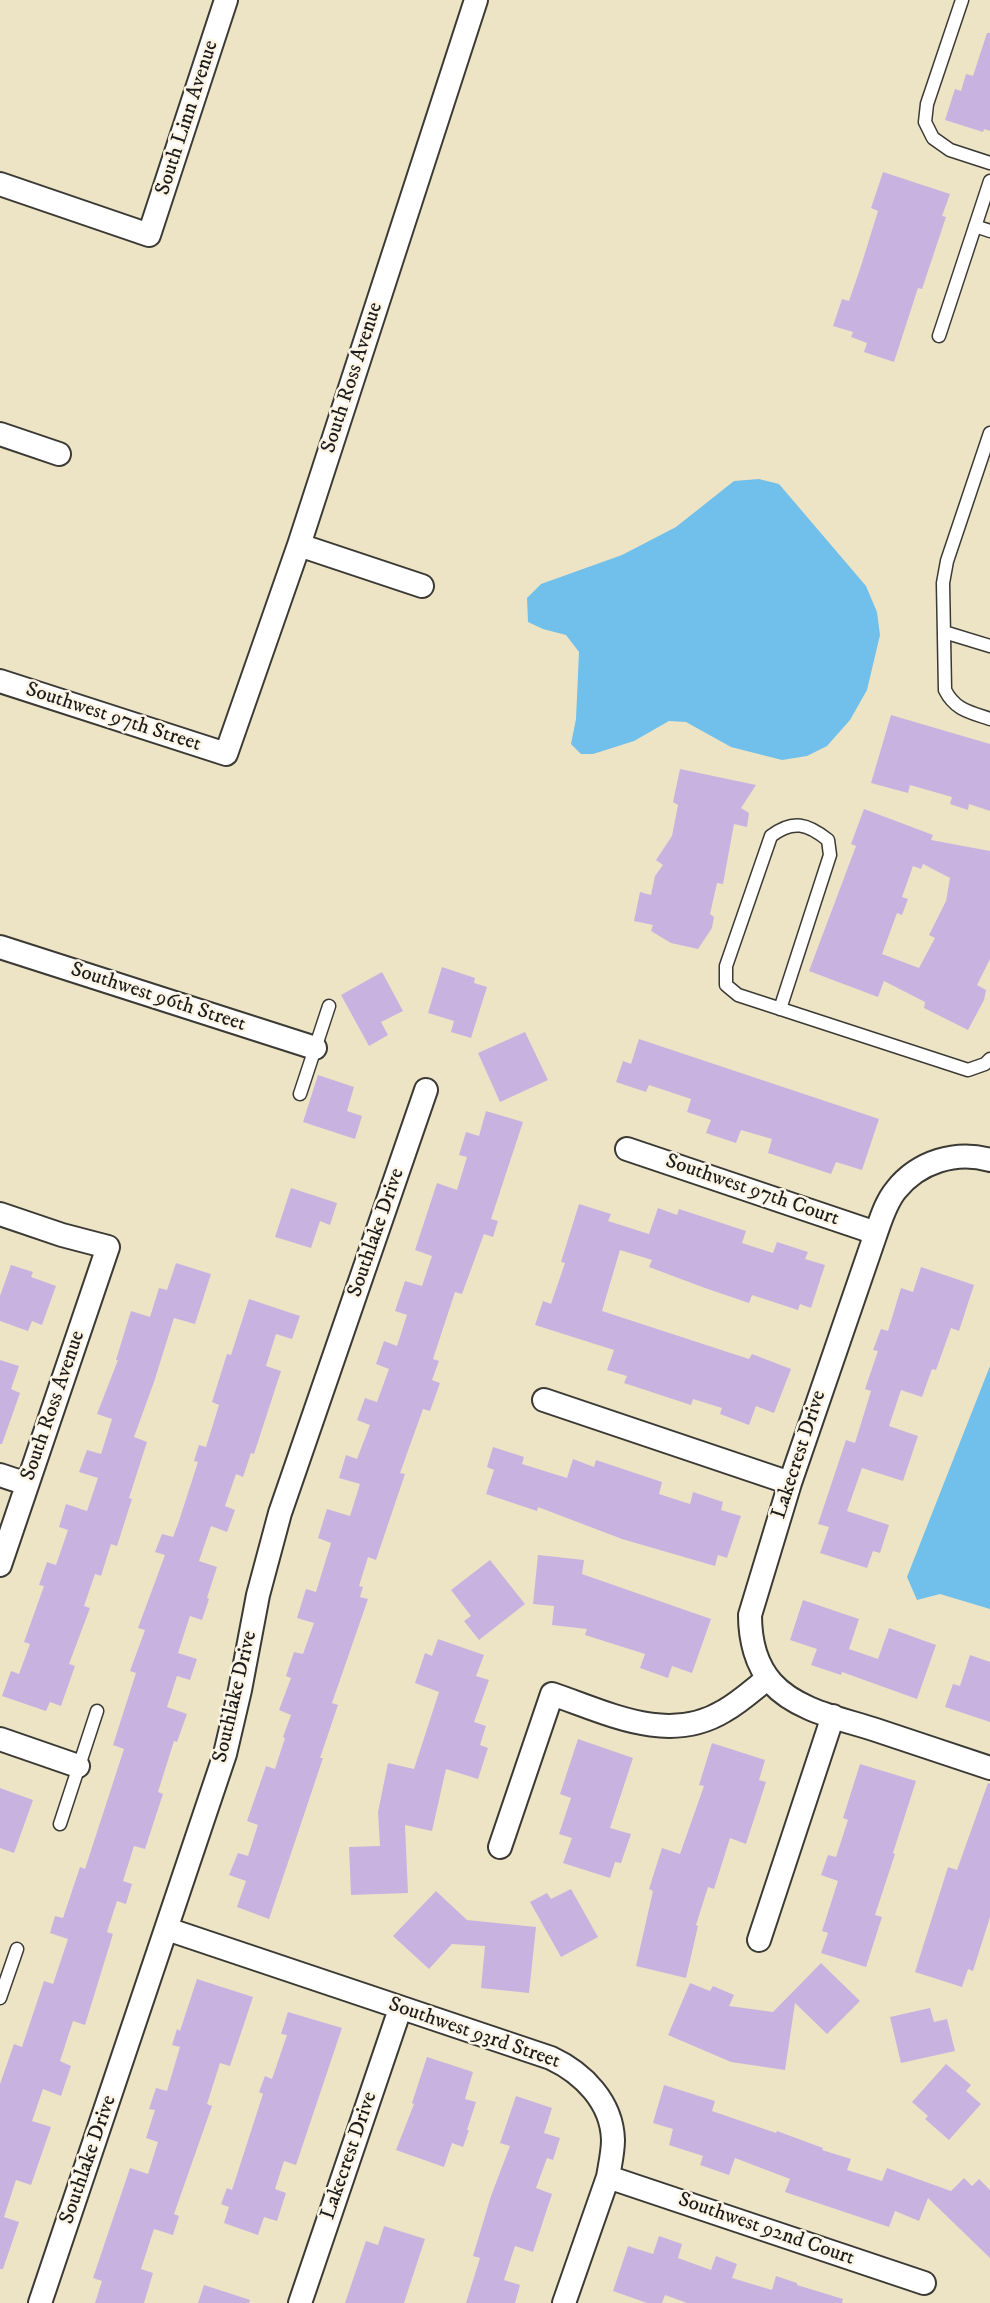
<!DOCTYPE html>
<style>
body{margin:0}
canvas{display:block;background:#ede4c5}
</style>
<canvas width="990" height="2303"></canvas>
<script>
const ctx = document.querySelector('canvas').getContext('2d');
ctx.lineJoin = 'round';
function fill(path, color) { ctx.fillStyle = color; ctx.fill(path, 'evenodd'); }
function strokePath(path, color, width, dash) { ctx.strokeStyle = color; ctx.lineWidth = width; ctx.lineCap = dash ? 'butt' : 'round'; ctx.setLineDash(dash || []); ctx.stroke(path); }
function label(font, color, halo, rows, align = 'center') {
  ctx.font = font + ' "IM FELL DW Pica",serif'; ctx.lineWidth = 5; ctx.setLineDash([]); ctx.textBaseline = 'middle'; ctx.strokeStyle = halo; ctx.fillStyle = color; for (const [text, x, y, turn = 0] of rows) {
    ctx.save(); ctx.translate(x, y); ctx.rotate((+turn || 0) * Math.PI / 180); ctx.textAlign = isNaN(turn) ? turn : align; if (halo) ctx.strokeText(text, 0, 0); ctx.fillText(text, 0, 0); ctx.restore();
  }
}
fill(new Path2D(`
 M 759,479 L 779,484 L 866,586 L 877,612 L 880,635 L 867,690 L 850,720 L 827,746 L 807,756 L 782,760 L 731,747 L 686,722 L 669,721 L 634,741 L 593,754 L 581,754 L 571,744 L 576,719 L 579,652 L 566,635 L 543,629 L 528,622 L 527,598 L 541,584 L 622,555 L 676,527 L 734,481 Z
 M 990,1366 L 990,1609 L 940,1594 L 917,1600 L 907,1577 Z`), '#71bfeb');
fill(new Path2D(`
 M 987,33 L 990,33 L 990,131 L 984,129 L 983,132 L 945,120 L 955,89 L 961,91 L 966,74 L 973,76 Z
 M 883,172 L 950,194 L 942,216 L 946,217 L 922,289 L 918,288 L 894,362 L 864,352 L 867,343 L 851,337 L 853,332 L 833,326 L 842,299 L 849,301 L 860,269 L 878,211 L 871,208 Z
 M 891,715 L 990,744 L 990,811 L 969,804 L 968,810 L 950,804 L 952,797 L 910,785 L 908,793 L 871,783 Z
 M 680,769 L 756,785 L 741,808 L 749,813 L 747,827 L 734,824 L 723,884 L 717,883 L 710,914 L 714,917 L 712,928 L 698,949 L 671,943 L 651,931 L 653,925 L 634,921 L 640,892 L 651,895 L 655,876 L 663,865 L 656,860 L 672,836 L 678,805 L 673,802 Z
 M 864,809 L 933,835 L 931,840 L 990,851 L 990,959 L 977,985 L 986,990 L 984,1000 L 968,1030 L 924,1008 L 925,1002 L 884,981 L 878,997 L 809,971 L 856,846 L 851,844 ZM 923,864 L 950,878 L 946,901 L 929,935 L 935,938 L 919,968 L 882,954 L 897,913 L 902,915 L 908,899 L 902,897 L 913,866 L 921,869 Z
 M 442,967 L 475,978 L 474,983 L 487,987 L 471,1038 L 451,1032 L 454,1021 L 428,1013 Z
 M 382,972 L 403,1011 L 381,1022 L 388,1035 L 369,1046 L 341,995 Z
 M 525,1032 L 548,1080 L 500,1102 L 478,1053 Z
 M 639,1039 L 879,1119 L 862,1170 L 836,1162 L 831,1174 L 768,1153 L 772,1139 L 741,1130 L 736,1143 L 706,1133 L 711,1120 L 687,1112 L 691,1099 L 649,1085 L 646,1092 L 616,1082 L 623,1061 L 631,1064 Z
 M 318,1075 L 354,1087 L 347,1111 L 362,1116 L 355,1139 L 303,1122 Z
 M 486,1111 L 523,1122 L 491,1219 L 498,1221 L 493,1237 L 484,1234 L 462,1294 L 455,1292 L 433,1359 L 439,1361 L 432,1380 L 440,1383 L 430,1411 L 423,1409 L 400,1473 L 405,1474 L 376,1560 L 368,1557 L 359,1586 L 363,1587 L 360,1597 L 368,1599 L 332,1703 L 338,1705 L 320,1758 L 323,1758 L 269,1919 L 237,1907 L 246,1881 L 229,1875 L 238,1853 L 248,1856 L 258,1825 L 247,1821 L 266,1766 L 275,1769 L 285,1738 L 283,1737 L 291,1715 L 279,1710 L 291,1678 L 286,1676 L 294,1652 L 303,1654 L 314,1623 L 297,1618 L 306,1589 L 316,1592 L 331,1543 L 318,1538 L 327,1509 L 350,1516 L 360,1484 L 339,1478 L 346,1455 L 357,1459 L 370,1425 L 357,1420 L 365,1398 L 377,1402 L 389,1369 L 376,1364 L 384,1341 L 397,1346 L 407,1315 L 395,1311 L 405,1281 L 422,1286 L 432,1256 L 415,1250 L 437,1183 L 457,1190 L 467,1157 L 459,1155 L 466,1132 L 479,1136 Z
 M 291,1188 L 337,1203 L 330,1225 L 320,1221 L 311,1248 L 275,1237 Z
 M 579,1204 L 611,1214 L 608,1221 L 649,1234 L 658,1208 L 677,1215 L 679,1209 L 746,1231 L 742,1243 L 773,1253 L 777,1242 L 808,1252 L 805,1259 L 825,1265 L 811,1308 L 800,1304 L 798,1310 L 752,1295 L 749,1303 L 705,1288 L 649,1267 L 652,1260 L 620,1250 L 602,1311 L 749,1359 L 752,1354 L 791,1369 L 774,1413 L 756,1406 L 749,1425 L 720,1414 L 722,1408 L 693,1399 L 691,1405 L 624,1383 L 627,1376 L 607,1370 L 614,1350 L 535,1325 L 543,1301 L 551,1304 L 565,1263 L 561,1262 Z
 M 176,1263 L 211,1274 L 195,1324 L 174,1318 L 154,1382 L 134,1437 L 147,1442 L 129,1498 L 132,1499 L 117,1546 L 111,1544 L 101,1576 L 95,1574 L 84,1606 L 90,1608 L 69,1664 L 75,1666 L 61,1706 L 50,1702 L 46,1711 L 2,1696 L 11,1671 L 19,1674 L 30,1644 L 24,1642 L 44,1586 L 39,1585 L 47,1562 L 56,1565 L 68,1530 L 59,1527 L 66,1504 L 87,1511 L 98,1478 L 79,1472 L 87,1450 L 101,1454 L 112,1419 L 97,1414 L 118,1360 L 116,1360 L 131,1311 L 150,1317 L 159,1288 L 167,1290 Z
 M 11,1265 L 33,1272 L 31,1277 L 56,1286 L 42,1325 L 32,1321 L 28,1331 L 0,1321 L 0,1296 Z
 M 921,1267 L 974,1285 L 959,1331 L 951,1328 L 936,1370 L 932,1369 L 922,1397 L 901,1390 L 889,1426 L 918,1436 L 903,1481 L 862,1468 L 847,1511 L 889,1525 L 880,1553 L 873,1551 L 867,1568 L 820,1553 L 829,1527 L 818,1524 L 846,1440 L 855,1443 L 871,1391 L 865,1389 L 878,1351 L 873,1350 L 881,1329 L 888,1331 L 901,1288 L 913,1292 Z
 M 249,1299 L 300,1316 L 292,1339 L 276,1334 L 266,1366 L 281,1371 L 254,1454 L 251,1453 L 243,1477 L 236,1474 L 225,1506 L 235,1510 L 227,1532 L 211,1526 L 199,1561 L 217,1567 L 207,1598 L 209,1599 L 202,1620 L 190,1616 L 178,1653 L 197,1659 L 190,1680 L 177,1676 L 167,1707 L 187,1714 L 177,1742 L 174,1741 L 158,1792 L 163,1794 L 145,1849 L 134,1846 L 123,1881 L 132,1884 L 126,1904 L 117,1901 L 107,1932 L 113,1934 L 85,2025 L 73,2021 L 60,2061 L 71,2066 L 61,2096 L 43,2089 L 32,2121 L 51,2127 L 31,2185 L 16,2180 L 4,2217 L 19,2222 L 3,2269 L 0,2269 L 0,2084 L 14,2044 L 22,2047 L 44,1981 L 53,1984 L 68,1939 L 50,1933 L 55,1916 L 63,1918 L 80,1867 L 85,1869 L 124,1749 L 113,1745 L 136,1673 L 130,1671 L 145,1630 L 138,1628 L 165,1555 L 155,1552 L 162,1534 L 173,1537 L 178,1524 L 198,1462 L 194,1461 L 199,1445 L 206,1447 L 219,1405 L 212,1402 L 227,1354 L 231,1355 Z
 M 0,1360 L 19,1366 L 11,1389 L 20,1393 L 2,1444 L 0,1444 Z
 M 493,1447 L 524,1457 L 522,1464 L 567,1478 L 573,1459 L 594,1467 L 596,1460 L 662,1482 L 659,1494 L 690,1504 L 693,1492 L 723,1502 L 721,1510 L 741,1516 L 727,1558 L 718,1555 L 715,1566 L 622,1539 L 538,1507 L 537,1511 L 486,1494 L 494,1470 L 487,1467 Z
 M 538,1555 L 584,1560 L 582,1574 L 711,1619 L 692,1673 L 672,1666 L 668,1678 L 640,1668 L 645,1654 L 585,1635 L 587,1629 L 552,1625 L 554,1606 L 533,1604 Z
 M 490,1560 L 525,1604 L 479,1640 L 464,1621 L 471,1616 L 451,1590 Z
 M 803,1600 L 859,1619 L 849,1649 L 878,1659 L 889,1628 L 936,1645 L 917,1699 L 842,1672 L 841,1675 L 811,1665 L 817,1649 L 790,1640 Z
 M 438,1639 L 484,1655 L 476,1676 L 489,1680 L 474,1722 L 486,1726 L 480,1745 L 488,1748 L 478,1779 L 446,1769 L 432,1831 L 405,1825 L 408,1893 L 351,1895 L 349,1847 L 380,1846 L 378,1812 L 388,1763 L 414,1769 L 439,1692 L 415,1683 L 425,1653 L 432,1656 Z
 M 970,1655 L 990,1662 L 990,1722 L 945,1707 L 953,1684 L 960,1686 Z
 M 578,1739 L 633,1758 L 610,1828 L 631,1834 L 621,1863 L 615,1862 L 610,1878 L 563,1863 L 572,1838 L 559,1834 L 571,1798 L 560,1794 Z
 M 712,1743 L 765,1760 L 759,1780 L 766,1782 L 746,1844 L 730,1838 L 714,1889 L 708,1887 L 696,1925 L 698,1926 L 686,1978 L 636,1966 L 653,1891 L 649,1889 L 662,1848 L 680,1854 L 704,1786 L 699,1785 Z
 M 860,1764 L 916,1781 L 893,1853 L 895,1854 L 875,1915 L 882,1917 L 866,1967 L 821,1953 L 828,1933 L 822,1931 L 838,1881 L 821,1875 L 828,1855 L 836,1857 L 848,1820 L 843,1818 Z
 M 988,1783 L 990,1784 L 990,1917 L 973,1971 L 968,1969 L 962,1987 L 915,1972 L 948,1867 L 957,1870 Z
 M 0,1788 L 33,1800 L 14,1853 L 0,1848 Z
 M 571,1889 L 598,1937 L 561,1957 L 530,1902 L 547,1893 L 551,1899 Z
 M 436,1891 L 467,1920 L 536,1927 L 529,1993 L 481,1988 L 485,1946 L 452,1944 L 429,1969 L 393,1936 Z
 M 821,1963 L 860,2001 L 827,2034 L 795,2003 L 785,2070 L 731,2062 L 668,2035 L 690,1983 L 710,1991 L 713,1986 L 734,1995 L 729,2006 L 773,2012 Z
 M 197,1979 L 253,1997 L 230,2066 L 220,2063 L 207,2104 L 212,2106 L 174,2214 L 179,2216 L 173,2235 L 154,2229 L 141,2269 L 153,2273 L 144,2303 L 95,2303 L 102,2281 L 93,2278 L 130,2168 L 148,2174 L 158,2142 L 146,2138 L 155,2110 L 149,2109 L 156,2088 L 167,2091 L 180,2047 L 172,2045 L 177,2029 L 180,2031 Z
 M 930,2008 L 934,2022 L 947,2019 L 955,2051 L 901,2063 L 890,2017 Z
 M 288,2012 L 342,2028 L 296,2165 L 284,2161 L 275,2189 L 286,2193 L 277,2221 L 264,2217 L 258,2235 L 224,2223 L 229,2207 L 221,2204 L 227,2188 L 232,2190 L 263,2094 L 259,2092 L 265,2076 L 272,2079 L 287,2035 L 281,2034 Z
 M 427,2057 L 473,2072 L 465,2099 L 476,2102 L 467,2130 L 469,2130 L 463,2147 L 452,2143 L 444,2167 L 396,2150 L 414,2104 L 412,2103 Z
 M 946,2064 L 971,2085 L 966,2091 L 981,2104 L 949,2140 L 925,2119 L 928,2116 L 912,2102 Z
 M 664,2085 L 715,2101 L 712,2111 L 776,2133 L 777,2131 L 823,2148 L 822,2150 L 851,2159 L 847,2170 L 882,2181 L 887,2168 L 951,2191 L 964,2178 L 972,2186 L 979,2179 L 990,2190 L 990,2258 L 928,2198 L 919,2221 L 895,2211 L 889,2227 L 785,2192 L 790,2179 L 735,2158 L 729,2175 L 700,2165 L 703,2156 L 669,2145 L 673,2129 L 653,2123 Z
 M 516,2096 L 552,2108 L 544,2133 L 560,2138 L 553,2160 L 547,2158 L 536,2188 L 552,2194 L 533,2252 L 515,2246 L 504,2280 L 520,2285 L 515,2303 L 466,2303 L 480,2258 L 473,2256 L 491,2196 L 510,2146 L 500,2143 Z
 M 384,2226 L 425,2239 L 404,2303 L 345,2303 L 366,2241 L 378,2245 Z
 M 659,2236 L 682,2244 L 678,2258 L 711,2270 L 716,2256 L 737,2264 L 732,2278 L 772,2290 L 776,2276 L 797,2283 L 797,2285 L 843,2299 L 842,2303 L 687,2303 L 665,2295 L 662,2303 L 647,2303 L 613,2291 L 628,2246 L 653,2254 Z
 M 204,2285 L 250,2300 L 249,2303 L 198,2303 Z`), '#c8b3e0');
const lane = new Path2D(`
 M 962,0 L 927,104 L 925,122 L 933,138 L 950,150 L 990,163
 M 975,226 L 990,231
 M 939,336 L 990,181
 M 990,433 L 947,561 L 943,583 L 945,690 C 955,710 970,712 990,719
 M 944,632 L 990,646
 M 780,1009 L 830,855 L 828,840 C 808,824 793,819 771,836 L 726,966 L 726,985 L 738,995 L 968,1070 L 985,1064 L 990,1059
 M 300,1094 L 329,1006
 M 60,1824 L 97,1711
 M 0,1998 L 17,1949`);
const street = new Path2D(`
 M 0,184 L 149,235 L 226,0
 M 0,434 L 59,454
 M 299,545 L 422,586
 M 0,681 L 226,754 L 299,545 L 476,0
 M 0,947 L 315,1048
 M 627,1149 L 876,1233
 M 990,1160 C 956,1150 918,1162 896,1190 C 886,1202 881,1219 876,1233 L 790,1483 L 750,1615 C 750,1639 756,1665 772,1683 C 797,1711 843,1719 876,1730 C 914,1743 952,1755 990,1768
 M 0,1214 L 62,1235 L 108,1247 L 0,1565
 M 544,1400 L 790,1483
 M 0,1475 L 27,1484
 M 0,1739 L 78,1766
 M 500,1847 L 552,1694 C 608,1713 668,1745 724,1711 C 740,1702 754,1689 768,1678
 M 167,1929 L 551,2058 C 583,2073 612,2102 613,2140 C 613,2152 610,2165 608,2177 L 564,2303
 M 759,1940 L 833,1716
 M 608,2177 L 924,2283
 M 40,2303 L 225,1754 L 240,1690 L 258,1595 L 280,1513 L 426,1090
 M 300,2303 L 400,2009`);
strokePath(lane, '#3b3a35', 15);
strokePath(street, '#3b3a35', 26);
strokePath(lane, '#fff', 12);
strokePath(street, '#fff', 22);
label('21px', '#1c1c1c', '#fcf5e5', [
 ["South Linn Avenue",188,118,-72],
 ["South Ross Avenue",353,378,-72],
 ["Southwest 97th Street",113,718,18],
 ["Southwest 96th Street",158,998,18],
 ["Southwest 97th Court",752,1191,19],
 ["Southlake Drive",377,1233,-71],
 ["South Ross Avenue",54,1406,-71],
 ["Lakecrest Drive",800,1455,-72],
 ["Southlake Drive",236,1697,-77],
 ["Southwest 93rd Street",474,2034,19],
 ["Lakecrest Drive",350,2156,-71],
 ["Southlake Drive",89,2160,-71],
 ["Southwest 92nd Court",766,2230,19]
]);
</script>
